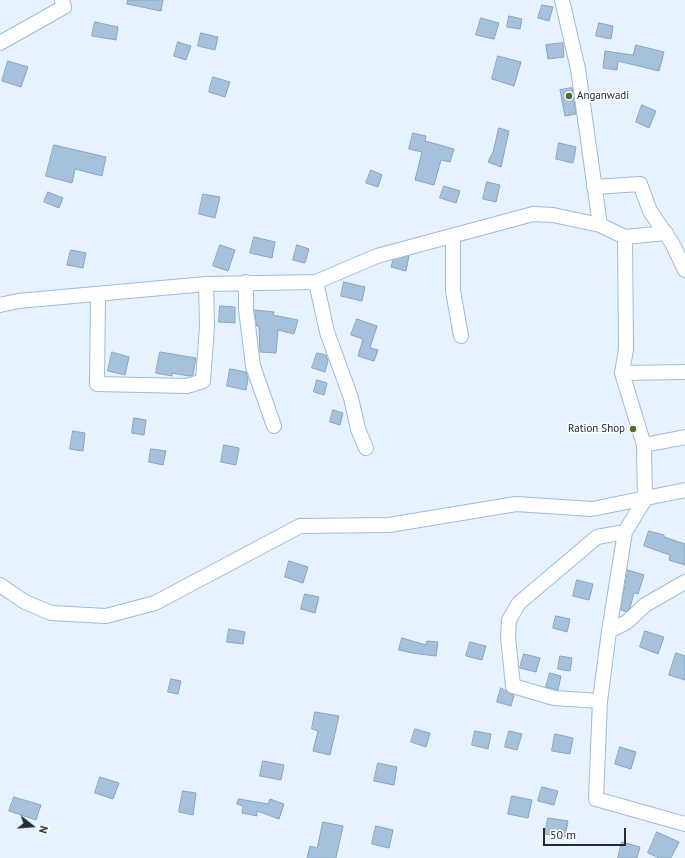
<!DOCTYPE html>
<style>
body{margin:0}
#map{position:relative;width:685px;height:858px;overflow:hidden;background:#e6f2fd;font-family:"PT Sans",sans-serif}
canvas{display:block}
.north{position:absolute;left:12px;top:806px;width:40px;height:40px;-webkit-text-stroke:3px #fdfdfd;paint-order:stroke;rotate:107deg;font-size:11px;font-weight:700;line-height:16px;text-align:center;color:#202b35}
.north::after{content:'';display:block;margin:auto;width:14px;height:18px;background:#202b35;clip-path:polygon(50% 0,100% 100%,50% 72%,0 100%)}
.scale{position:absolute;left:543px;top:828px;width:83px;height:18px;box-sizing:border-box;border:2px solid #202b35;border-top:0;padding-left:5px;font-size:12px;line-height:14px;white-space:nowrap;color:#202b35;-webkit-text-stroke:3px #fdfdfd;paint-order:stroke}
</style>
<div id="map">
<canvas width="685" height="858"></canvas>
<div class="north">N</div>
<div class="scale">50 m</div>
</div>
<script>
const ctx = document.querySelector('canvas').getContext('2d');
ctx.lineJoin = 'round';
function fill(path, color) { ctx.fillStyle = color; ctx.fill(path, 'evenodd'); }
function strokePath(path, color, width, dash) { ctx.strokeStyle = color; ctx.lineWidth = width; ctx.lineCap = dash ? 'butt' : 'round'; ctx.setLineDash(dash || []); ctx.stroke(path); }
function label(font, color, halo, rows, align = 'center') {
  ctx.font = font + ' "PT Sans",sans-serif'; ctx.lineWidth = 3; ctx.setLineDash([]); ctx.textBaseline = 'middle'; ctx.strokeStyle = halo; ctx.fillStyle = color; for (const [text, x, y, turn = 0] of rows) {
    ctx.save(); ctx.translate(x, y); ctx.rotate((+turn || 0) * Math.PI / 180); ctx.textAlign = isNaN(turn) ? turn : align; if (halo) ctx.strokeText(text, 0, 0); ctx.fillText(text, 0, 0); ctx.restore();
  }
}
const building = new Path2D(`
 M 128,0 L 163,0 L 161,11 L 127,4 Z
 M 542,5 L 553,7 L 549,21 L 538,18 Z
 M 509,16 L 522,19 L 520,29 L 507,27 Z
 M 481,18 L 499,23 L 494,39 L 476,35 Z
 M 95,22 L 118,27 L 116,40 L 92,36 Z
 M 599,23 L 613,26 L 611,39 L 596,36 Z
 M 201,33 L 218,37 L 215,50 L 198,46 Z
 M 178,42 L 191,46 L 186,60 L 174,56 Z
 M 563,43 L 564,57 L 548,59 L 546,45 Z
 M 636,45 L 664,52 L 659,71 L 618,61 L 617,70 L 603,68 L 605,51 L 633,55 Z
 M 498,56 L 521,62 L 514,86 L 492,79 Z
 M 8,61 L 28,67 L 21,87 L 2,81 Z
 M 213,77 L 230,82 L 225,97 L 209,92 Z
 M 572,88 L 576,114 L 565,116 L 560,90 Z
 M 642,105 L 656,111 L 649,128 L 636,122 Z
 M 499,128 L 509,131 L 501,167 L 488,162 L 493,152 Z
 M 413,133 L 426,136 L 425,141 L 454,149 L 450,162 L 441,160 L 434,185 L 415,180 L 422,152 L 409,149 Z
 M 559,143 L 576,147 L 573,163 L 556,159 Z
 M 54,145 L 106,157 L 102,176 L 75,169 L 72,183 L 46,176 Z
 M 371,170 L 382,175 L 378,187 L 366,183 Z
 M 487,182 L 500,185 L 496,202 L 483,199 Z
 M 444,186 L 460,191 L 456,203 L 440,198 Z
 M 48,192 L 63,198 L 59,208 L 44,202 Z
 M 203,194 L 220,197 L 215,218 L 199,214 Z
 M 254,237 L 275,242 L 272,258 L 250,253 Z
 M 220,245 L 235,250 L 228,271 L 213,266 Z
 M 297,245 L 309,249 L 305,263 L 293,260 Z
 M 71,250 L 86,253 L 83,268 L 67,265 Z
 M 409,256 L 406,271 L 391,267 L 393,260 Z
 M 344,282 L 365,287 L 362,301 L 341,296 Z
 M 220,306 L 235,307 L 235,323 L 219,322 Z
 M 255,310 L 274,312 L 273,315 L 298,320 L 294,334 L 278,330 L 276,353 L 260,352 L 259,326 L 257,326 Z
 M 357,319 L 377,326 L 370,348 L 378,350 L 374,361 L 358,356 L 363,339 L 351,335 Z
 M 112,352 L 129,357 L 125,375 L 108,371 Z
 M 160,352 L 196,358 L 193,375 L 189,376 L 172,373 L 172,376 L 156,373 Z
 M 317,353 L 326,355 L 328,361 L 325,372 L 312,368 Z
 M 230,369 L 246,372 L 248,379 L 246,390 L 227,386 Z
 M 317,380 L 327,383 L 324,395 L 314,392 Z
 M 333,410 L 343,413 L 340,425 L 330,422 Z
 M 134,418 L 146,420 L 144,435 L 132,433 Z
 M 73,431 L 85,433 L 83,451 L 70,449 Z
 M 224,445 L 239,448 L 236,465 L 221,462 Z
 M 151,449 L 166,451 L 163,465 L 149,462 Z
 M 649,531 L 664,535 L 664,537 L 685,544 L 685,565 L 669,560 L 670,555 L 644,546 Z
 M 289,561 L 308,567 L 303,583 L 285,577 Z
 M 628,570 L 644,575 L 638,594 L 634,593 L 630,608 L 626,612 L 621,610 Z
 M 577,580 L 593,584 L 589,600 L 573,596 Z
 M 305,594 L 319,597 L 315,613 L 301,609 Z
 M 556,616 L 570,619 L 567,632 L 553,628 Z
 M 229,629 L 245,632 L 243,644 L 227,642 Z
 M 645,631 L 664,637 L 658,654 L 640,647 Z
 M 402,638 L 426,645 L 427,641 L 438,642 L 436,656 L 412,653 L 399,650 Z
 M 470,642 L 486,646 L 482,660 L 466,656 Z
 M 676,653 L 685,656 L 685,680 L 669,675 Z
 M 524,654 L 540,658 L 536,672 L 520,668 Z
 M 560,656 L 572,658 L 570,671 L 558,669 Z
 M 550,673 L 561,676 L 558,690 L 546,687 Z
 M 171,679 L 181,681 L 178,694 L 168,692 Z
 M 501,688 L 514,695 L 511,706 L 497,702 Z
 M 315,712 L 339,716 L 330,755 L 313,751 L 318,731 L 312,729 Z
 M 415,729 L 430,733 L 426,747 L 411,742 Z
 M 475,731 L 491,734 L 488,749 L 472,745 Z
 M 509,731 L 522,734 L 517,750 L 505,747 Z
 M 555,734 L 573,738 L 570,754 L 552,751 Z
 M 620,747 L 636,752 L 631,769 L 615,764 Z
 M 263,761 L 284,765 L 281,780 L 260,776 Z
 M 378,763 L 397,767 L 394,785 L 374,781 Z
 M 100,777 L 119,783 L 113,799 L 95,793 Z
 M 542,787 L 558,791 L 554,805 L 538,801 Z
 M 183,791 L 196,793 L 193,815 L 179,812 Z
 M 512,796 L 532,800 L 528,818 L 508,814 Z
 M 14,797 L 41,805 L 36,820 L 9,811 Z
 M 239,799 L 268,804 L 270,799 L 284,804 L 279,819 L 257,811 L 257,816 L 242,813 L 243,806 L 237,804 Z
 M 548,818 L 568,821 L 565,837 L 545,834 Z
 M 323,822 L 343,826 L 336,858 L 307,858 L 310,846 L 317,848 Z
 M 376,826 L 393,830 L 389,848 L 372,844 Z
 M 657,832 L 679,842 L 671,858 L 659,858 L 648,853 Z
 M 622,842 L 640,847 L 637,858 L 618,858 Z`);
fill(building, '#a5c1dc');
strokePath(building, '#8aa4bf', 1);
const minor = new Path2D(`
 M 562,0 L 578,69 L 600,225 L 625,237 L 626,349 L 622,373 L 644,445 L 645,499 L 625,532 L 609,631 L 600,701 L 596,799 L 685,824
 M 0,43 L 64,7 L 62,0
 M 594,187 L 640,184 L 650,211 L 672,243 L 685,270
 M 453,236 L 453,291 L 461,336
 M 625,237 L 666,233
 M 246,282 L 246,309 L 253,366 L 274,426
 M 316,282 L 327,332 L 351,398 L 358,429 L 366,448
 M 98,294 L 97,384 L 187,386 L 203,381 L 207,326 L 206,284
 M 0,305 L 18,301 L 206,284 L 316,282 L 377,256 L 533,214 L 553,215 L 600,225
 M 622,373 L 685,372
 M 644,445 L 685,437
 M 0,585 L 25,602 L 51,613 L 106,616 L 155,603 L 300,526 L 389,525 L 516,504 L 592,509 L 685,490
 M 609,631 L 627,622 L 645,605 L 685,582
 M 600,701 L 554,698 L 513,686 L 508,637 L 509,620 L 519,603 L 597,537 L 625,532`);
strokePath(minor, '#a0bbd7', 16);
strokePath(minor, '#fff', 14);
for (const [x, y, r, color] of [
 [569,96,4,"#4f6e24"],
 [633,429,4,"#4f6e24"]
]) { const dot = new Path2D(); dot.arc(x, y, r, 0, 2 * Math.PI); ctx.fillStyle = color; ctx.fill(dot); strokePath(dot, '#fdfdfd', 1.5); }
label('11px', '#202b35', '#fdfdfd', [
 ["Anganwadi",577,96],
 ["Ration Shop",625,429,"right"]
], 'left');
</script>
